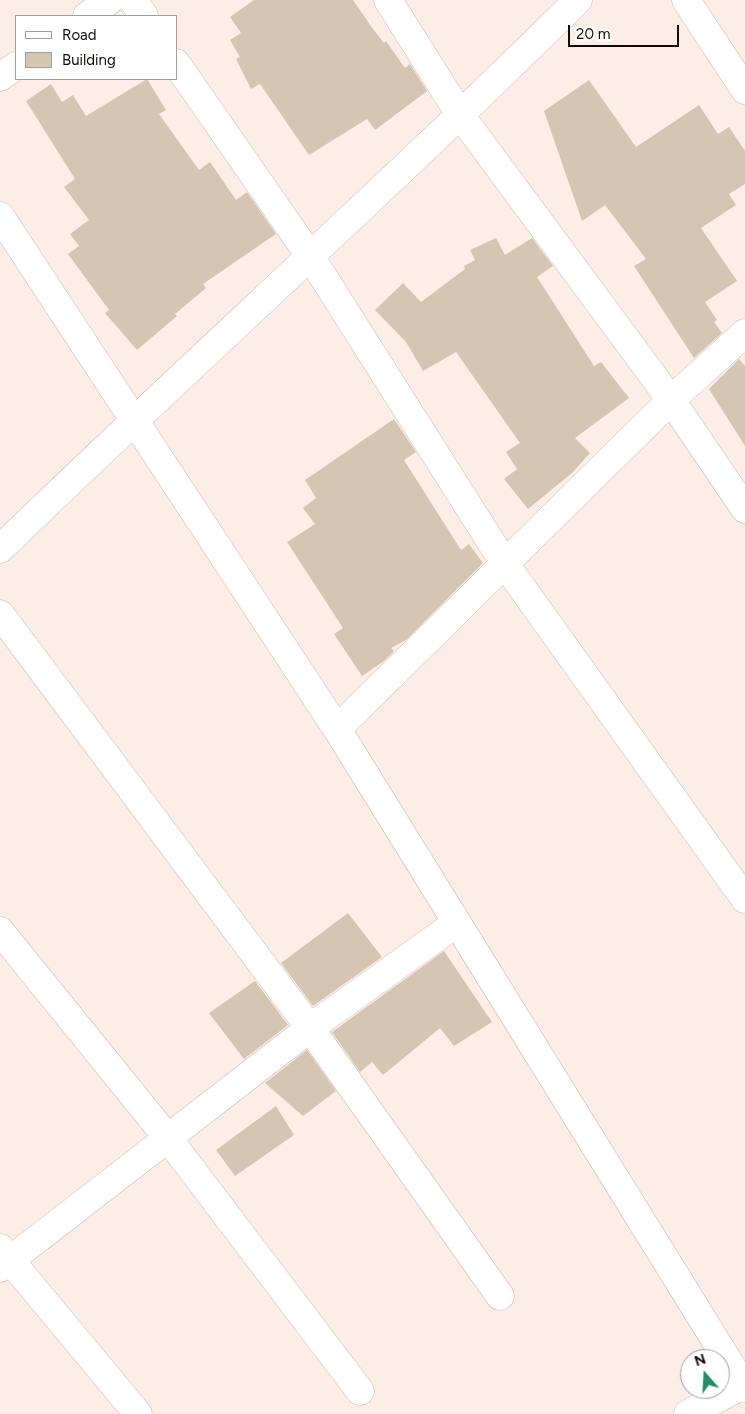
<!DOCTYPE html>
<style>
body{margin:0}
#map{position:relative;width:745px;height:1414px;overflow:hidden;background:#fceee7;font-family:Figtree,sans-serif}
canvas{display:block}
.legend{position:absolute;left:15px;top:15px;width:162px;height:65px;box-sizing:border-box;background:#fff;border:1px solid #a09d9c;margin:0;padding:6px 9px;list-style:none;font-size:15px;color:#120a07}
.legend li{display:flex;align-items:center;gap:10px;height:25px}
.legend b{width:25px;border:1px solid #a09d9c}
.north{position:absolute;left:680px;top:1349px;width:50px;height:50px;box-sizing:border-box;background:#fff;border:1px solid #a09d9c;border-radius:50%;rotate:341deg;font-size:14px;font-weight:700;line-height:20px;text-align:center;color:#120a07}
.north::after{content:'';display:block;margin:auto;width:18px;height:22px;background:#238c6a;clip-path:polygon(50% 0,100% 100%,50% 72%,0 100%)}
.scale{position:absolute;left:568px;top:25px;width:111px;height:22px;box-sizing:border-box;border:2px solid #120a07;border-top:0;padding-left:6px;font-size:15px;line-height:18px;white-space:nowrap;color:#120a07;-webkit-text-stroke:4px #fff;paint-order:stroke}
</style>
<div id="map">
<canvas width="745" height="1414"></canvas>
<ul class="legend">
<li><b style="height:6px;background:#fff"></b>Road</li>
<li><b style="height:14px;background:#d5c5b3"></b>Building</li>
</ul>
<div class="north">N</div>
<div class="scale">20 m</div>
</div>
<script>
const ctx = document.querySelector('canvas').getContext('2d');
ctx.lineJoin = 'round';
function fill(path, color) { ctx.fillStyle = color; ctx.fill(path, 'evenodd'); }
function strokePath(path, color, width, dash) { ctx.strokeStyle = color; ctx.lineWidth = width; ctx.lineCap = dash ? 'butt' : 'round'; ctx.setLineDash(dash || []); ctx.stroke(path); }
fill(new Path2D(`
 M 254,0 L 353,0 L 373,29 L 384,43 L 386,41 L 405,68 L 410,64 L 427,91 L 375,130 L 367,119 L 309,155 L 260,84 L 251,89 L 236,59 L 240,57 L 230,40 L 241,33 L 230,17 Z
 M 147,79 L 166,110 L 159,114 L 199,170 L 210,162 L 236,200 L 247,192 L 276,234 L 203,284 L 206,288 L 175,314 L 177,316 L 137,350 L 105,313 L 109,310 L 68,254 L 79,246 L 70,234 L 89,220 L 64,187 L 75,179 L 26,101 L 51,84 L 62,102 L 73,95 L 86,116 Z
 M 589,80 L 636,147 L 699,105 L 718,134 L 729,127 L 745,151 L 745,184 L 729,194 L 736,205 L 701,228 L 737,281 L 705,302 L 717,320 L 714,322 L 722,333 L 694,358 L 634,266 L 646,259 L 605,205 L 582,221 L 544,111 Z
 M 496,238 L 505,255 L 532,238 L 553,266 L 537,277 L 594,366 L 601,362 L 629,398 L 575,438 L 590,453 L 572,473 L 528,509 L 504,479 L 517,469 L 506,452 L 520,443 L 456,352 L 423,371 L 406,342 L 375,310 L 403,283 L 421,302 L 465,269 L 464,266 L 475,260 L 470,250 Z
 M 739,359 L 745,366 L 745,446 L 709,389 Z
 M 394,419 L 416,452 L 404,460 L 461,550 L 469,544 L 483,563 L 406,640 L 391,648 L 394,651 L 384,661 L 362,676 L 334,634 L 343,628 L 287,542 L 315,524 L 303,508 L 316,498 L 305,480 Z
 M 348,913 L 382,957 L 313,1006 L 281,963 Z
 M 444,951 L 492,1022 L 454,1046 L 440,1028 L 383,1075 L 372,1062 L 360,1072 L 332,1032 Z
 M 255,981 L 288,1025 L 244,1059 L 209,1013 Z
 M 307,1050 L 336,1091 L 303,1116 L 265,1083 Z
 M 276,1106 L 294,1135 L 235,1176 L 216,1150 Z`), '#d5c5b3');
const street = new Path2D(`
 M 133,0 L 144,16
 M 388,0 L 461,116 L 671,400 L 745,509
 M 686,0 L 745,90
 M 87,16 L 110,0
 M 176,63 L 310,256 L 505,564 L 745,899
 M 0,77 L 16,66
 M 0,216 L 337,729 L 745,1388
 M 0,614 L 310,1028 L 500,1296
 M 337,729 L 671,400 L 745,333
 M 0,931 L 167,1137 L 360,1391
 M 0,1248 L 138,1414
 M 0,1268 L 310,1028 L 455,924
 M 688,1414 L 745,1384`);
const secondary = new Path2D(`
 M 0,549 C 191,364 389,187 578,0`);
strokePath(street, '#cfb8ad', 29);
strokePath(secondary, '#cfb8ad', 29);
strokePath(street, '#fff', 28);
strokePath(secondary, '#fff', 28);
</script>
